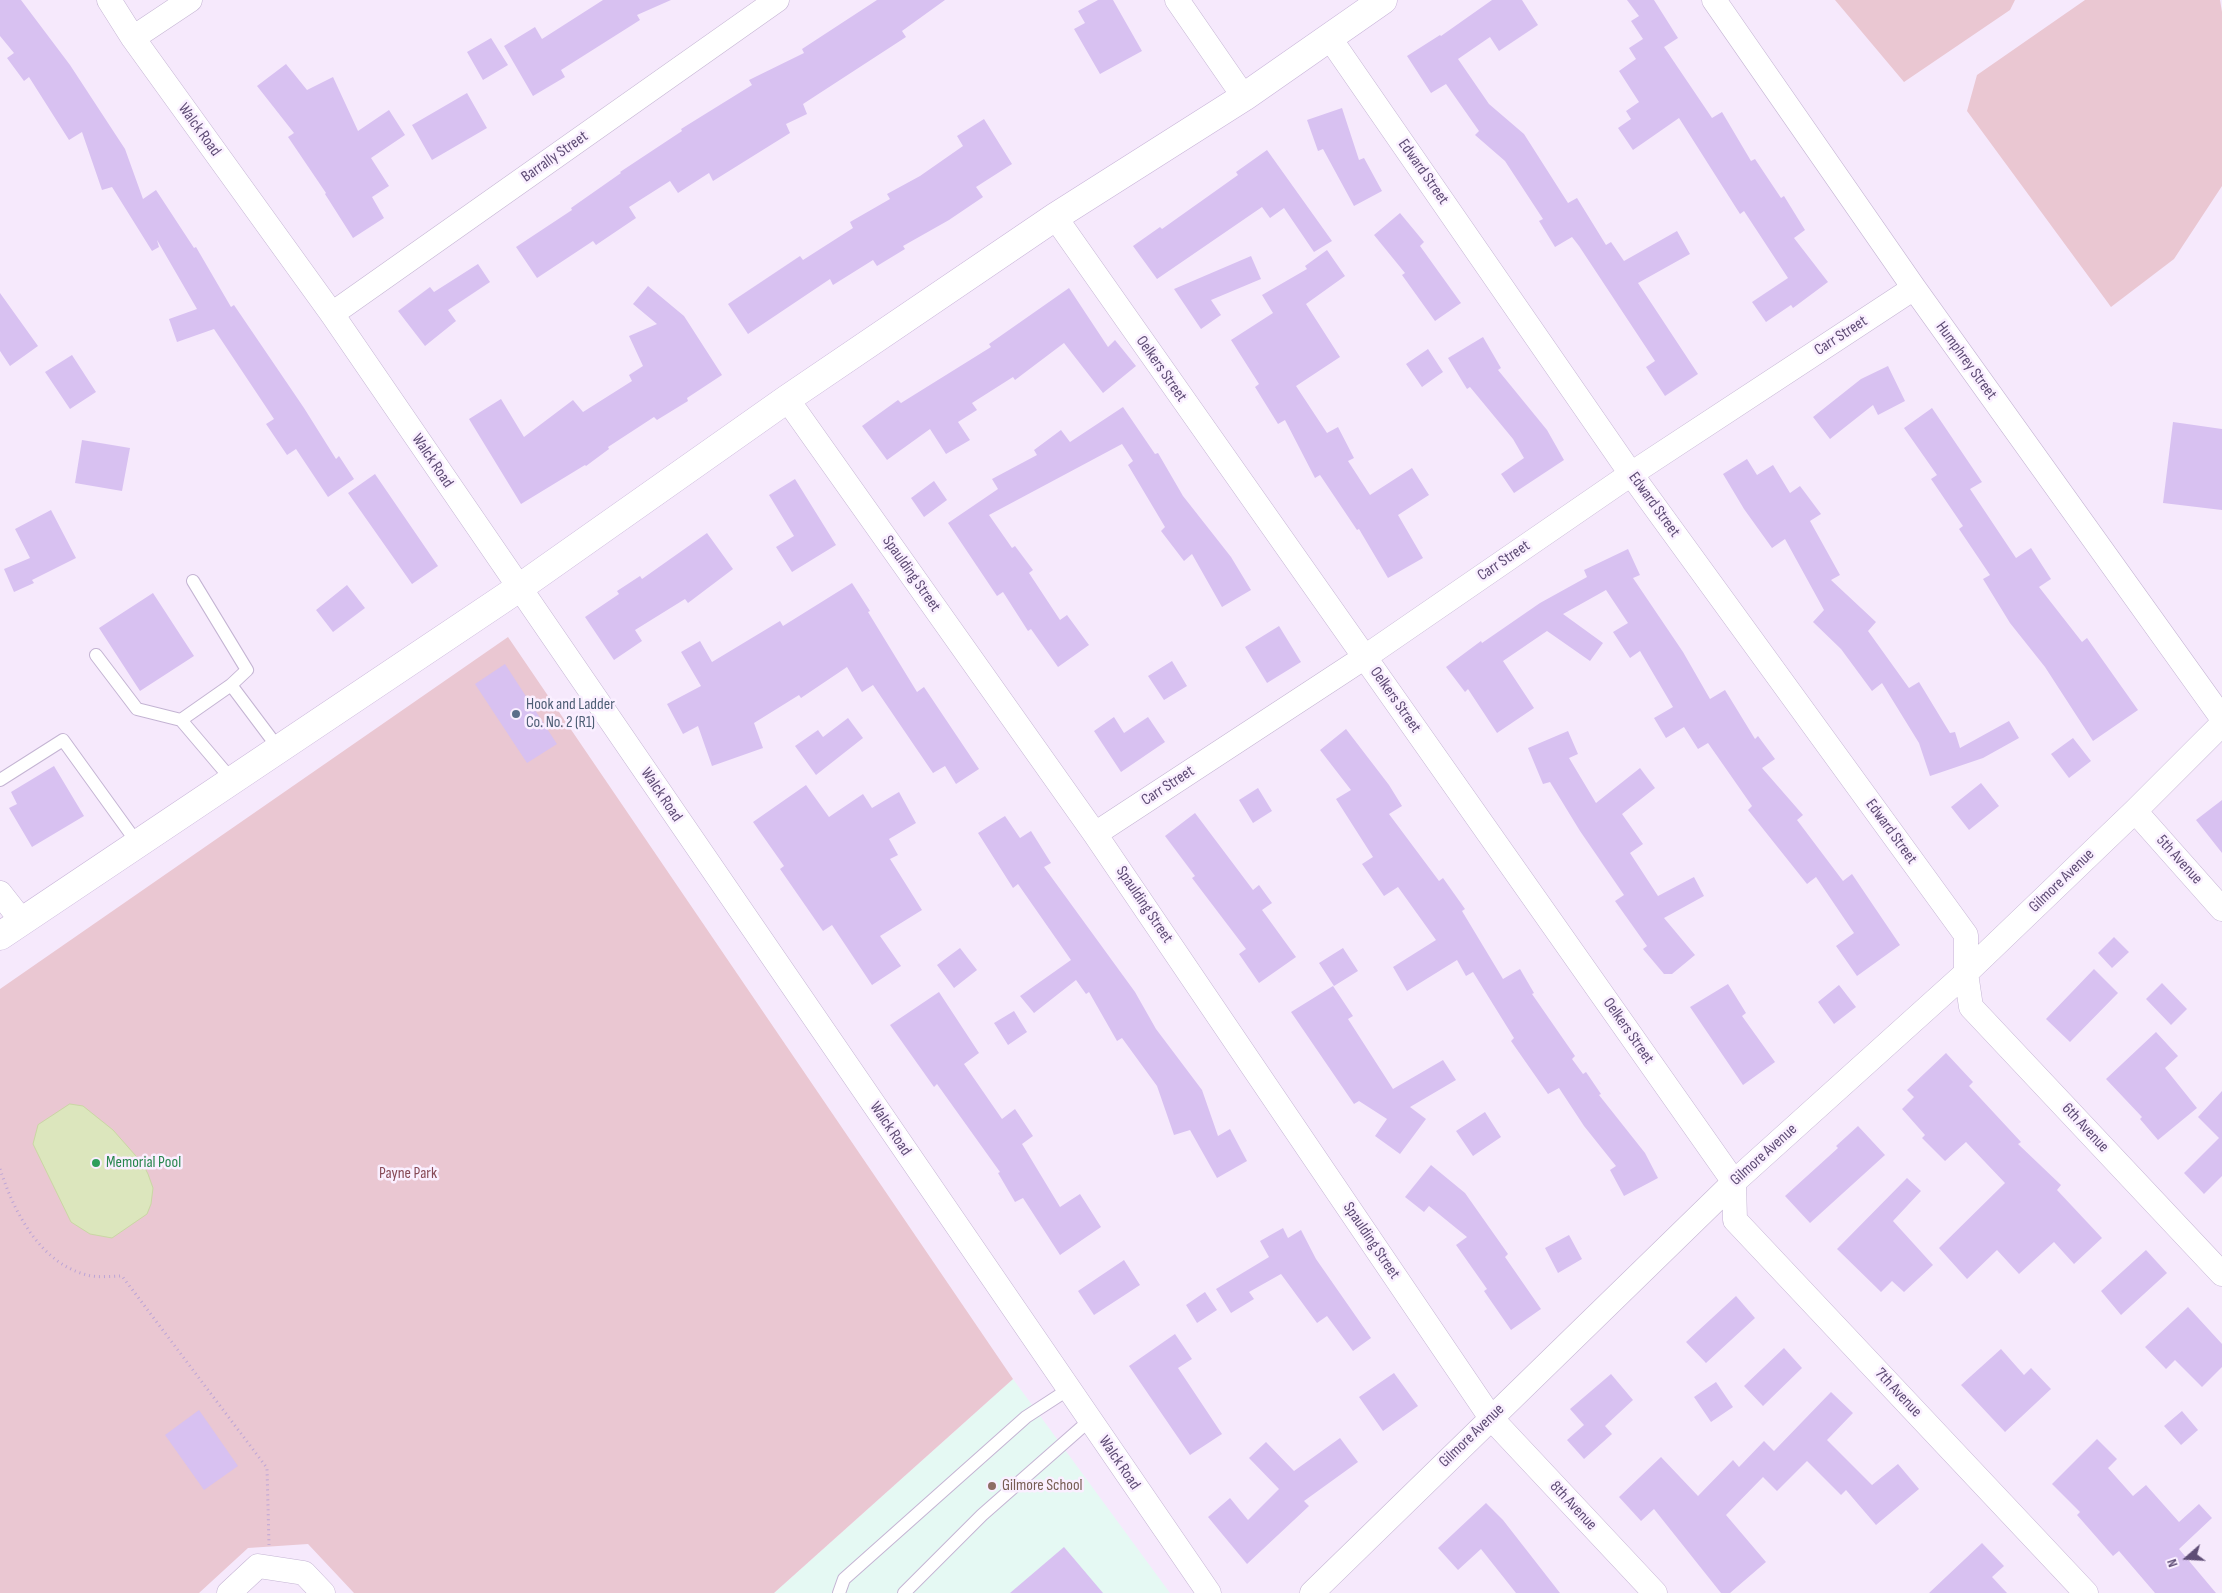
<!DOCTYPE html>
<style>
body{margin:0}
#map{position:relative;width:2222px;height:1593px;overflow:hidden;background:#f6e9fc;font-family:"Sofia Sans Condensed",sans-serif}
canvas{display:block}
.north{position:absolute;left:2162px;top:1533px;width:50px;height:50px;-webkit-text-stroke:4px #faefff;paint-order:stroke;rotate:251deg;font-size:14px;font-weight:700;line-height:20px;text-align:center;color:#5f4d76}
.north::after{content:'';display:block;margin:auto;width:18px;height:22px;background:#5f4d76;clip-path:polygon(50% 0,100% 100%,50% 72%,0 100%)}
</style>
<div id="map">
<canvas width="2222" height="1593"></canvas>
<div class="north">N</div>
</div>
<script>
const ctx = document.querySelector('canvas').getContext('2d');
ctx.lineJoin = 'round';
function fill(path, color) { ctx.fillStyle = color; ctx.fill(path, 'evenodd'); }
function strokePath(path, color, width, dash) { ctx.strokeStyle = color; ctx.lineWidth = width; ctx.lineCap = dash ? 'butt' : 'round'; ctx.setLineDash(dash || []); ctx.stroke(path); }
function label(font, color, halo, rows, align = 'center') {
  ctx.font = font + ' "Sofia Sans Condensed",sans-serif'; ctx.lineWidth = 5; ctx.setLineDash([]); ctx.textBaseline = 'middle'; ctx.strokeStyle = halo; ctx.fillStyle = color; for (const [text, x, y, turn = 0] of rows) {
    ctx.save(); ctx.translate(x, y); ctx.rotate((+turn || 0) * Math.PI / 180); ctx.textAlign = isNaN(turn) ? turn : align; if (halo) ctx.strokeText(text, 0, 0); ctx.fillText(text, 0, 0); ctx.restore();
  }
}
fill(new Path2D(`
 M 1013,1379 L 1170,1593 L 774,1593 Z`), '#e5f9f3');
fill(new Path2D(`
 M 1835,0 L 2015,0 L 2010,10 L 1904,82 Z
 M 2085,0 L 2220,0 L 2222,12 L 2222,186 L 2174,259 L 2111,307 L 1967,111 L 1977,75 Z
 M 508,637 L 1013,1379 L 774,1593 L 354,1593 L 308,1544 L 248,1548 L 199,1593 L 0,1593 L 0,989 Z`), '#eac7d2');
const water = new Path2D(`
 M 70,1104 L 83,1106 L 113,1130 L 143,1164 L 148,1174 L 153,1188 L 151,1204 L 147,1214 L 112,1238 L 90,1234 L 71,1222 L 33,1144 L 38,1125 Z`);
fill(water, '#dce6bd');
strokePath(water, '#cad7a4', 1);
fill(new Path2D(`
 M 0,0 L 21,0 L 70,65 L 125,149 L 143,199 L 156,190 L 194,248 L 196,247 L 231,307 L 234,305 L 304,408 L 336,459 L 339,456 L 354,479 L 328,497 L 296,449 L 287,455 L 266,424 L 274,419 L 214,329 L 177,342 L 169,319 L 197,309 L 157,240 L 159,247 L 152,251 L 112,187 L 102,190 L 82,132 L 69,140 L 29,77 L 24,81 L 7,58 L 14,53 L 0,36 Z
 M 603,0 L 671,0 L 637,15 L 640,20 L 561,70 L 565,77 L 533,96 L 504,46 L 535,27 L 542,39 Z
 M 877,0 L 945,0 L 902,31 L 906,37 L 803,104 L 807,114 L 786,124 L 790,133 L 713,181 L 709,173 L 678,193 L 670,181 L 629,207 L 636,218 L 596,245 L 593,241 L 537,278 L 516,247 L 572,210 L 571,208 L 621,173 L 620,172 L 682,131 L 681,129 L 752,85 L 749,80 L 804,53 L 802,49 Z
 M 1098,0 L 1113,0 L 1142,51 L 1100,74 L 1074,29 L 1085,23 L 1078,11 Z
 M 1492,0 L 1522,0 L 1538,25 L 1499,51 L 1490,37 L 1458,59 L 1489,104 L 1524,134 L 1568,203 L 1577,198 L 1606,245 L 1611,242 L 1624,261 L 1677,231 L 1690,254 L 1638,283 L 1698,374 L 1665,396 L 1646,367 L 1655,361 L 1579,246 L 1572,237 L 1555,247 L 1539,221 L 1543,219 L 1505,161 L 1475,135 L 1479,131 L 1446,84 L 1431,93 L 1407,56 L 1440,35 L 1441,36 Z
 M 1627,0 L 1654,0 L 1678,38 L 1664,47 L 1712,118 L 1722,112 L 1751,161 L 1755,159 L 1781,198 L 1784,196 L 1805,230 L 1794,238 L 1828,282 L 1793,308 L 1791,305 L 1766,322 L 1752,302 L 1788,278 L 1744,211 L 1740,214 L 1679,118 L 1633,150 L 1618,128 L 1631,119 L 1626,111 L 1639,102 L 1619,71 L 1636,59 L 1629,48 L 1643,39 L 1631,21 L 1639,16 Z
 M 491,38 L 508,65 L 483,80 L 467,52 Z
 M 286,64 L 307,90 L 333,77 L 358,131 L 389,110 L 405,135 L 371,158 L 389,186 L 372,197 L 384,218 L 353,238 L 325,194 L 326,193 L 288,137 L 294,133 L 257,86 Z
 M 467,93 L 487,128 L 432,160 L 412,125 Z
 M 1342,108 L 1359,160 L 1364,158 L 1382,191 L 1354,206 L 1323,149 L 1318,151 L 1307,120 Z
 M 984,119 L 1012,164 L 976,187 L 983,197 L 949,220 L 903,246 L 905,249 L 877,266 L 873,260 L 833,285 L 830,279 L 748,334 L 728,304 L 800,256 L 803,260 L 853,228 L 850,222 L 890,199 L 887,194 L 920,176 L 963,146 L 957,136 Z
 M 1267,150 L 1332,241 L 1314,252 L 1284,208 L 1270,218 L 1262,207 L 1157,279 L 1133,246 L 1160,227 L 1162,229 L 1238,175 L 1236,172 Z
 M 1400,213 L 1424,242 L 1420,246 L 1461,303 L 1435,321 L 1402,275 L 1405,273 L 1374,235 Z
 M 1327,250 L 1345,276 L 1306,304 L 1340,357 L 1296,386 L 1327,433 L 1338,427 L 1354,458 L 1348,461 L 1370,495 L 1412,468 L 1429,495 L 1398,515 L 1423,558 L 1388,578 L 1359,529 L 1357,530 L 1320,475 L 1315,478 L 1285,420 L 1278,424 L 1255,387 L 1259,384 L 1231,340 L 1273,313 L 1262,295 L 1307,269 L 1305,266 Z
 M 1251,256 L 1261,279 L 1211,300 L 1221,315 L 1201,329 L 1174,289 Z
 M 478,264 L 490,282 L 448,310 L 456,321 L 425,346 L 398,311 L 430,287 L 434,292 Z
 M 648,286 L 684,316 L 722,375 L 687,398 L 688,401 L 657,420 L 654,417 L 608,447 L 609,449 L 586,466 L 585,465 L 521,504 L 469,419 L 501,399 L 524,437 L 573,400 L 583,412 L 632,381 L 629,375 L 643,366 L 629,336 L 657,324 L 633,304 Z
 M 1069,288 L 1108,347 L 1115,340 L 1136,366 L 1103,393 L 1064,343 L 1015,380 L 1013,377 L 972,403 L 977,410 L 958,422 L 970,440 L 946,454 L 930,429 L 887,460 L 862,426 L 898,400 L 901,403 L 991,347 L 989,344 Z
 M 0,293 L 38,346 L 10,366 L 0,351 Z
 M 1483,337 L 1501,368 L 1498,370 L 1547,430 L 1564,460 L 1514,493 L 1501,474 L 1524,458 L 1513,439 L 1470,387 L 1467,389 L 1448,358 Z
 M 1428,349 L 1443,372 L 1422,387 L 1406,364 Z
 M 72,355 L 96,392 L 70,409 L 45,372 Z
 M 1888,366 L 1905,401 L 1878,415 L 1873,405 L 1830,439 L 1813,417 L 1861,379 Z
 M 1123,407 L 1155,454 L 1158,453 L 1183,496 L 1231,557 L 1251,590 L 1222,607 L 1192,554 L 1184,561 L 1161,531 L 1165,527 L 1128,465 L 1133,461 L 1122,444 L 989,515 L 1012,548 L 1015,546 L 1033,570 L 1029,573 L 1060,620 L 1067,615 L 1089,645 L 1058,667 L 1031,629 L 1028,631 L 1003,592 L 997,596 L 948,523 L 998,489 L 992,479 L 1037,455 L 1034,450 L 1061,430 L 1070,442 Z
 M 1932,408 L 1982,482 L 1970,489 L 2016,558 L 2031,548 L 2051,579 L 2039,587 L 2082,642 L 2087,638 L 2138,710 L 2093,741 L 2045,667 L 2010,623 L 1983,579 L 1990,575 L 1959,529 L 1963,526 L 1931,479 L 1937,475 L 1904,428 Z
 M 2173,422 L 2222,429 L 2222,510 L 2163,503 Z
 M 82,440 L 130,448 L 122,491 L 75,483 Z
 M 1747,459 L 1757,475 L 1773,465 L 1790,493 L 1800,486 L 1821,514 L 1810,521 L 1840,575 L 1831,580 L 1876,622 L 1868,631 L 1909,688 L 1919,682 L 1950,733 L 1955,732 L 1960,748 L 2009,721 L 2019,738 L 1983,758 L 1930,776 L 1919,743 L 1882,683 L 1872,691 L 1841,649 L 1813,622 L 1824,610 L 1785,539 L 1772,548 L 1744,509 L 1723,474 Z
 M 375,474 L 438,566 L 412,584 L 348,493 Z
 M 795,479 L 836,545 L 792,572 L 776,547 L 794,536 L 769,495 Z
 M 934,481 L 947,500 L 924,517 L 911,498 Z
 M 51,510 L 76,558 L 32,580 L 34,583 L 14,592 L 4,569 L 30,558 L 15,529 Z
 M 707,533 L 733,569 L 688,603 L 685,599 L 635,630 L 642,641 L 614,660 L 585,617 L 619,594 L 617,591 L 640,576 L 642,579 Z
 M 1628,549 L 1640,575 L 1633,578 L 1683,652 L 1710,699 L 1725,690 L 1755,739 L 1758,736 L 1775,759 L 1762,768 L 1803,815 L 1797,820 L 1843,881 L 1852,874 L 1900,945 L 1857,976 L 1836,946 L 1854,933 L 1816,877 L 1807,884 L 1748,810 L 1752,806 L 1708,743 L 1698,749 L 1684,727 L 1666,738 L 1654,718 L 1673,707 L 1640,651 L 1630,658 L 1613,632 L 1628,623 L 1606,590 L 1563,614 L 1603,643 L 1590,661 L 1547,631 L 1503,661 L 1534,708 L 1497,733 L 1468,689 L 1465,692 L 1446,667 L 1481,641 L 1482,643 L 1540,603 L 1587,577 L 1584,570 Z
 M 852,583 L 870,611 L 868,612 L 917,692 L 924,687 L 979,769 L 956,784 L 945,766 L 933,773 L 873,685 L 862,692 L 847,667 L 801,698 L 799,695 L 754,723 L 763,748 L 712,766 L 698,726 L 683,734 L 667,704 L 701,686 L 681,652 L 700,641 L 712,662 L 780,621 L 783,626 Z
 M 347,585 L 365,608 L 333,632 L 316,610 Z
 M 153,593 L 194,656 L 140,691 L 99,628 Z
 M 1279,626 L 1301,662 L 1267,683 L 1245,647 Z
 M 1172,661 L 1187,686 L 1164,700 L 1148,676 Z
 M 505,664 L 557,744 L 527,763 L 475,684 Z
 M 1114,717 L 1124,733 L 1148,717 L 1165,742 L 1121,772 L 1094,731 Z
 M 848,718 L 863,738 L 816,775 L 795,746 L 818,730 L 823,737 Z
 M 1346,729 L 1389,785 L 1402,806 L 1389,814 L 1439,881 L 1443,878 L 1465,909 L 1462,911 L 1503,979 L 1520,969 L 1534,993 L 1532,994 L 1575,1056 L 1572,1059 L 1583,1074 L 1586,1072 L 1601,1094 L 1599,1095 L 1645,1153 L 1658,1178 L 1624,1196 L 1610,1170 L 1616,1166 L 1584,1126 L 1559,1088 L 1548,1094 L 1511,1041 L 1514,1038 L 1473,972 L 1466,976 L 1457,960 L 1407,991 L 1393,967 L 1436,940 L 1398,887 L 1384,896 L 1362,864 L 1373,857 L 1336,799 L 1351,790 L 1320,750 Z
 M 1568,731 L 1578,754 L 1569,758 L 1596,803 L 1640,768 L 1655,788 L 1622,814 L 1643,844 L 1630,853 L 1658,896 L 1694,877 L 1704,896 L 1664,918 L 1695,955 L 1672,974 L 1664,974 L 1643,949 L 1647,946 L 1615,901 L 1624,895 L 1580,831 L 1550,782 L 1543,784 L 1528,748 Z
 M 2073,738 L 2091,761 L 2069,778 L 2051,754 Z
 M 54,766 L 84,816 L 32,847 L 9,808 L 17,804 L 11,792 Z
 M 1981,783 L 1999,806 L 1969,830 L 1951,807 Z
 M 806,785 L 829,817 L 863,794 L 872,808 L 899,792 L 916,823 L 889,839 L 898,855 L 890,859 L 922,910 L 880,936 L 901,966 L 872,985 L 832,925 L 823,931 L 780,869 L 784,866 L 753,822 Z
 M 1258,788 L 1272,811 L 1253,823 L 1239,800 Z
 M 2222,800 L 2222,853 L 2196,820 Z
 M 1195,813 L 1253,890 L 1259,885 L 1272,903 L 1262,910 L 1296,957 L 1259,983 L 1239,954 L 1246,949 L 1192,878 L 1195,876 L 1165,836 Z
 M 1005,816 L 1020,838 L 1031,831 L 1051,863 L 1044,867 L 1135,992 L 1156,1029 L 1202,1090 L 1218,1136 L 1230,1129 L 1247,1161 L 1217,1178 L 1190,1130 L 1174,1135 L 1157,1086 L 1122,1038 L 1117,1041 L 1089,992 L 1086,994 L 1076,980 L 1034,1013 L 1020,996 L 1071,960 L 1018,884 L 1013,888 L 978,833 Z
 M 2114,937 L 2129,952 L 2112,968 L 2098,953 Z
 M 960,948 L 977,970 L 954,988 L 937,965 Z
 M 1343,948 L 1358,971 L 1334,986 L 1319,963 Z
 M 2094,969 L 2118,993 L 2070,1042 L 2046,1019 Z
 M 2162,983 L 2187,1009 L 2171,1025 L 2146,999 Z
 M 1728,984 L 1746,1013 L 1742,1016 L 1775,1062 L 1743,1085 L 1690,1007 Z
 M 1839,985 L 1856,1007 L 1834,1024 L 1818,1002 Z
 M 1333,986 L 1353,1016 L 1348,1019 L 1393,1089 L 1443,1060 L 1456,1080 L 1410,1107 L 1426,1119 L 1400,1154 L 1375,1136 L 1387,1119 L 1359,1101 L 1354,1104 L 1291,1012 Z
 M 939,992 L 979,1053 L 964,1064 L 1002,1119 L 1015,1109 L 1033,1136 L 1022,1144 L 1060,1207 L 1080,1194 L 1101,1227 L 1060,1255 L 1023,1198 L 1015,1202 L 998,1173 L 1000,1172 L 937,1084 L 934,1087 L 890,1025 Z
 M 1014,1011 L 1027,1032 L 1008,1045 L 994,1023 Z
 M 2156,1032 L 2178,1056 L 2165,1068 L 2197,1108 L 2158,1140 L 2140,1119 L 2142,1117 L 2106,1079 Z
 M 1946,1053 L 1973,1082 L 1969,1086 L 2021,1142 L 2018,1144 L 2061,1185 L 2057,1190 L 2102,1238 L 2074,1264 L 2054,1242 L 2019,1274 L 1997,1250 L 1967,1279 L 1939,1248 L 2005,1183 L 1966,1142 L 1945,1161 L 1922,1138 L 1925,1135 L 1902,1109 L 1914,1097 L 1907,1090 Z
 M 2222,1091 L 2222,1176 L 2204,1194 L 2184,1173 L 2219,1138 L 2198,1117 Z
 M 1485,1112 L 1501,1137 L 1473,1156 L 1456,1131 Z
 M 1858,1126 L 1885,1155 L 1810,1223 L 1785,1196 L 1838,1148 L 1836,1146 Z
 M 1431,1165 L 1465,1193 L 1508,1254 L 1505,1257 L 1541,1309 L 1511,1330 L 1484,1291 L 1487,1289 L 1456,1245 L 1467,1237 L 1429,1206 L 1424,1212 L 1405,1197 Z
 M 1907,1178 L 1921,1191 L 1893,1221 L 1933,1265 L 1904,1292 L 1892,1281 L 1881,1292 L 1837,1249 Z
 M 1283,1228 L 1288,1238 L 1301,1230 L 1316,1259 L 1371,1338 L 1353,1351 L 1327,1316 L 1317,1323 L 1281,1274 L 1249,1292 L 1254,1299 L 1231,1313 L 1216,1289 L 1269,1257 L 1260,1241 Z
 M 1569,1235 L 1582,1259 L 1558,1273 L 1545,1248 Z
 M 2146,1250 L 2167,1273 L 2121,1315 L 2101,1291 Z
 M 1124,1260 L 1140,1285 L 1094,1315 L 1078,1291 Z
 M 1205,1292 L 1217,1310 L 1197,1323 L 1186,1305 Z
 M 1736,1296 L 1755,1318 L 1706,1363 L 1686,1342 Z
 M 2188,1307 L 2222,1344 L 2222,1367 L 2202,1387 L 2175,1360 L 2166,1369 L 2145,1347 Z
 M 1175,1334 L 1192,1359 L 1178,1368 L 1222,1434 L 1190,1455 L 1129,1366 Z
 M 1784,1348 L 1802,1368 L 1763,1406 L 1744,1386 Z
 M 2001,1349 L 2024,1375 L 2031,1368 L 2051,1389 L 2005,1432 L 1961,1385 Z
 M 1394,1373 L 1418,1406 L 1383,1431 L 1359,1397 Z
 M 1611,1374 L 1633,1400 L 1605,1426 L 1612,1434 L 1584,1459 L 1567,1440 L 1584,1425 L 1570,1409 Z
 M 1716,1382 L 1733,1407 L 1711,1422 L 1694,1397 Z
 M 1831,1392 L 1853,1413 L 1827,1440 L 1872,1485 L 1898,1464 L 1919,1489 L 1876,1525 L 1846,1490 L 1841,1495 L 1807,1461 L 1777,1491 L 1763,1477 L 1726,1515 L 1766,1562 L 1730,1593 L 1721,1593 L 1654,1509 L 1641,1521 L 1619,1497 L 1661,1457 L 1698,1496 L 1733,1460 L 1739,1467 L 1764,1441 L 1774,1451 Z
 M 199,1410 L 238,1466 L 204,1490 L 165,1435 Z
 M 2182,1411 L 2198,1430 L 2181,1445 L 2164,1426 Z
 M 1340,1438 L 1358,1462 L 1304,1501 L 1309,1506 L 1247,1564 L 1208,1517 L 1230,1498 L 1248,1520 L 1279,1489 L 1249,1458 L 1266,1442 L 1294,1471 Z
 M 2097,1439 L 2117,1459 L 2108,1468 L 2133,1496 L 2146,1485 L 2179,1522 L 2199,1504 L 2212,1518 L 2179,1549 L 2216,1593 L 2155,1593 L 2119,1551 L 2113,1556 L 2077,1515 L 2080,1512 L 2052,1484 Z
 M 1486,1503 L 1503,1520 L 1560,1593 L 1516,1593 L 1481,1549 L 1458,1570 L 1438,1548 Z
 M 1982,1543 L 2004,1566 L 1992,1577 L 2007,1593 L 1929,1593 Z
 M 1064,1547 L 1103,1593 L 1010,1593 Z`), '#d8c1f1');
const lane = new Path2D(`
 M 193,581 L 247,670 L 231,685
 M 96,655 L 137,709 L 181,720
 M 0,780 L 63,740 L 138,844
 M 232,780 L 181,720 L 231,685 L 279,749
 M 839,1593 L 844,1579 L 1026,1417 L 1069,1389
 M 904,1593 L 982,1515 L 1090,1420`);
const street = new Path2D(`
 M 109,0 L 133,38 L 332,314 L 1209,1593
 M 1177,0 L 1244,97
 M 1714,0 L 1914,288 L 2222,718
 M 1329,37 L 1631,474 L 1966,935 L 1966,973 L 1971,1007 L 2222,1274
 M 133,38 L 190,0
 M 1055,217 L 1734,1182 L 1735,1220 L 2086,1593
 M 332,314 L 777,0
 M 787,399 L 1095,834 L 1491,1418 L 1655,1593
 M 2135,811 L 2222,909
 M 1095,834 L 1365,657 L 1631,474 L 1914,288
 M 0,893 L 22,921
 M 229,1593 L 258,1566 L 304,1573 L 323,1593
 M 1312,1593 L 1734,1182 L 1966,973 L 2135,811 L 2222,724`);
const secondary = new Path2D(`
 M 0,936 L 519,588 L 787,399 L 1055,217 L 1244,97 L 1383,0`);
strokePath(lane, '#c4b4d3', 14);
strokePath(street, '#c4b4d3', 25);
strokePath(secondary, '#c7b3d8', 29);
strokePath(new Path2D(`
 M 0,1169 C 14,1212 40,1263 87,1275 C 98,1278 111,1276 122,1276 L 267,1468 L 269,1545`), '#bca4d6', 3, [1, 4]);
strokePath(lane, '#fff', 12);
strokePath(street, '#fff', 24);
strokePath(secondary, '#fff', 28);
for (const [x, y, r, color] of [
 [516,714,5,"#5c6f8a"],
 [96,1163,5,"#2e9e5b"],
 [992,1486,5,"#8d6e63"]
]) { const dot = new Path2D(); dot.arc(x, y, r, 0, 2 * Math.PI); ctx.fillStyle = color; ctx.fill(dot); strokePath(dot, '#faefff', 2); }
label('16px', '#5f4d76', '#faefff', [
 ["Walck Road",199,130,54],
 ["Barrally Street",555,157,-35],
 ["Edward Street",1423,172,55],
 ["Carr Street",1841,336,-33],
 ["Humphrey Street",1966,361,54],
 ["Oelkers Street",1161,369,55],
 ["Walck Road",432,461,56],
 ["Edward Street",1654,505,54],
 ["Carr Street",1504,561,-34],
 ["Spaulding Street",911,574,55],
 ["Oelkers Street",1395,700,55],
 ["Carr Street",1168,786,-33],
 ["Walck Road",661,795,56],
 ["Edward Street",1891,832,54],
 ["5th Avenue",2179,860,48],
 ["Gilmore Avenue",2062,881,-44],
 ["Spaulding Street",1144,905,56],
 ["Oelkers Street",1628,1031,55],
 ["6th Avenue",2085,1128,47],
 ["Walck Road",890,1129,56],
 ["Gilmore Avenue",1764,1155,-42],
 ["Spaulding Street",1371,1241,56],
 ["7th Avenue",1898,1393,47],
 ["Gilmore Avenue",1472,1436,-44],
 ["Walck Road",1119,1463,56],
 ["8th Avenue",1573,1506,47]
]);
label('16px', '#4e5e75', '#faefff', [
 ["Hook and Ladder",526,705],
 ["Co. No. 2 (R1)",526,723]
], 'left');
label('16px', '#27864d', '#faefff', [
 ["Memorial Pool",106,1163]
], 'left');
label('16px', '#874a57', '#faefff', [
 ["Payne Park",408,1174]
]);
label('16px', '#785e54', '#faefff', [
 ["Gilmore School",1002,1486]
], 'left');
</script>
